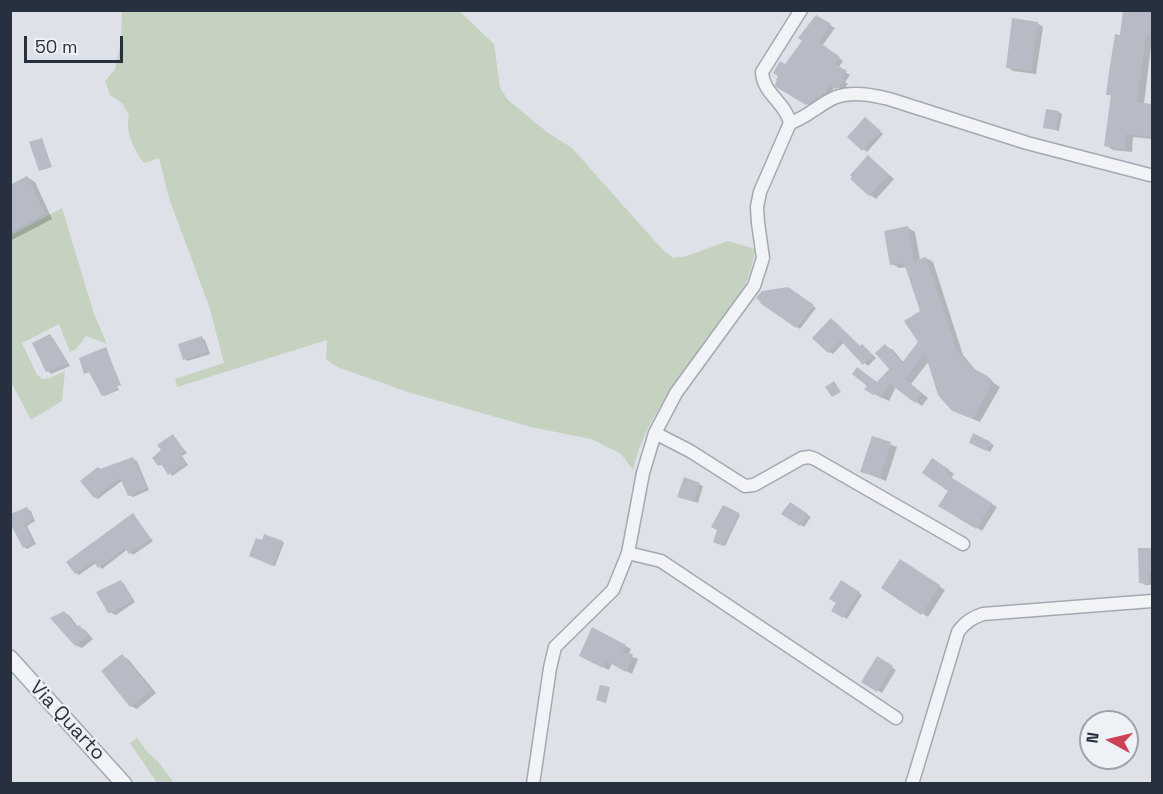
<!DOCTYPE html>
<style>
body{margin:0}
#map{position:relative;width:1163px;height:794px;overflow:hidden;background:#dee2e8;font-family:"Space Grotesk",sans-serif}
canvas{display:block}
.frame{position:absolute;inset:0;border:12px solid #27303f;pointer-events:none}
.north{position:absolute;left:1079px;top:710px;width:60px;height:60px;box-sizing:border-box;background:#eef1f6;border:2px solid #9ea4ad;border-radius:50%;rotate:278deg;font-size:16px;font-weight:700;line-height:24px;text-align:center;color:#27303f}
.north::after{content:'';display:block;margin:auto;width:21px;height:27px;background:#d04055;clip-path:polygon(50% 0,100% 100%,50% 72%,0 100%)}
.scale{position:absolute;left:24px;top:36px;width:99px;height:27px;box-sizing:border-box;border:3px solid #27303f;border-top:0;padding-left:8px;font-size:18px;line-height:21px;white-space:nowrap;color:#27303f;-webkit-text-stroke:4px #eef1f6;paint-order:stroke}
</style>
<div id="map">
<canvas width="1163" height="794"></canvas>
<div class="frame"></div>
<div class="north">N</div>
<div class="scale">50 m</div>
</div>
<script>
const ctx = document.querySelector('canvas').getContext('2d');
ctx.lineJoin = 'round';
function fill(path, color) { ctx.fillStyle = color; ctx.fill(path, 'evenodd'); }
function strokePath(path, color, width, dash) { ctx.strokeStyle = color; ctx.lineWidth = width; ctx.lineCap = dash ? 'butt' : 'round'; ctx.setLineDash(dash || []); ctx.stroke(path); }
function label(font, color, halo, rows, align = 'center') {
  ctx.font = font + ' "Space Grotesk",sans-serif'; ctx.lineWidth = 4.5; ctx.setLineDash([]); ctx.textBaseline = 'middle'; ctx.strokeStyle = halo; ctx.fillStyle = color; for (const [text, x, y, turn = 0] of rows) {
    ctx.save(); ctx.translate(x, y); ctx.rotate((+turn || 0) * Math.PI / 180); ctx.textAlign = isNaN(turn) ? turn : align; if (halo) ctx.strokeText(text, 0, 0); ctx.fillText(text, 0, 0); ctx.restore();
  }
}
fill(new Path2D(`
 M 122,11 L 459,11 L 494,44 L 500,88 L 508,100 L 547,132 L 572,148 L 662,249 L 673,258 L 687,256 L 728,241 L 755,249 C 750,286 736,301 715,331 C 683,374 645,416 633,470 L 621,454 L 591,439 L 531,427 L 411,393 L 337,367 L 326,359 L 327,340 L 177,387 L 175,379 L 224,363 L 210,309 L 169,198 L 159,158 L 144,163 C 134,150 125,132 129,115 L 122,103 L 110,95 L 105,81 L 115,69 L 121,41 Z
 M 62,208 L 94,314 L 107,344 L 86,336 L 76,349 L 70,352 L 59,324 L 22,343 L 37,375 L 43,379 L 50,378 L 65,371 L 62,401 L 31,420 L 11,382 L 11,235 Z
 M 137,738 L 148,753 L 158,761 L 174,783 L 157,783 L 130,743 Z`), '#c4d2bf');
fill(new Path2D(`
 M 1124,10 L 1152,10 L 1152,39 L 1144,104 L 1152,106 L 1152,139 L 1133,137 L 1132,152 L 1113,150 L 1106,145 L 1112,96 L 1108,94 L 1121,37 Z
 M 816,17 L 835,28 L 822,46 L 843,61 L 838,68 L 850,75 L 845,82 L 848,84 L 843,90 L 835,86 L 829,96 L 812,107 L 777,86 L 785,66 L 804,41 Z
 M 1037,23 L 1043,27 L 1036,74 L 1013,71 L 1007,67 Z
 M 1058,112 L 1062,114 L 1059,131 L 1045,127 Z
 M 866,119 L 883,134 L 867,152 L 849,137 Z
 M 874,161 L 894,179 L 876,199 L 870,195 Z
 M 27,177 L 35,182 L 52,219 L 10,241 L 10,186 Z
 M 908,228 L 915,232 L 920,260 L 926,258 L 933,262 L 963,355 L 978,373 L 1000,387 L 980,422 L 961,414 L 929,361 L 911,384 L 928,398 L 922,406 L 896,387 L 889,401 L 874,394 L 878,383 L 891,369 L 886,346 L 893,350 L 904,363 L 920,342 L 922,311 L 907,267 L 899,268 L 892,264 Z
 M 792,291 L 816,308 L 800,329 L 797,327 Z
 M 835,322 L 861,347 L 866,348 L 876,358 L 868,366 L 844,342 L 833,354 L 829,352 Z
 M 50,336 L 53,338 L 70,366 L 51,374 L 48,371 Z
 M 201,338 L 205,340 L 210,354 L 188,361 L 185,359 Z
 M 106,349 L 121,385 L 117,386 L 119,390 L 104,396 L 91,372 L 86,373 Z
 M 974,435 L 994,445 L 990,452 L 971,442 Z
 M 173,436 L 187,453 L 182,456 L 188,465 L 172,476 L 164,465 L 159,465 Z
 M 873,438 L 897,447 L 886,481 L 861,471 Z
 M 133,459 L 137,461 L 149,490 L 133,497 L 129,495 L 123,480 L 98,499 L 95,497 L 102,470 Z
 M 938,463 L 954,474 L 951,479 L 997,507 L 982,531 L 940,505 L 950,490 Z
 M 685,479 L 703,486 L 698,503 L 683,498 Z
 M 790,504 L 811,517 L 804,527 L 784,514 Z
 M 723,507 L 740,515 L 725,546 L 715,541 Z
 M 27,509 L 31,511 L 35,521 L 27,526 L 36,544 L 27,549 L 24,547 L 10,520 Z
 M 133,515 L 153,541 L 133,555 L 128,549 L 102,569 L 96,563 L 79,575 L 76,573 Z
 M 282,542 L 284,543 L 275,566 L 251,556 Z
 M 1152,549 L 1152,585 L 1145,585 L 1140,582 L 1140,550 Z
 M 906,564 L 945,590 L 928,617 L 922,613 Z
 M 121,582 L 124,584 L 135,602 L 116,615 L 109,612 Z
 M 842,582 L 862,595 L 847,619 L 833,610 L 838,603 Z
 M 64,612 L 70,616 L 78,627 L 85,630 L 93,639 L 82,648 L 75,645 Z
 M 593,629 L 631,649 L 628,655 L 638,659 L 632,674 L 612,663 L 609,670 L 586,659 Z
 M 122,656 L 128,659 L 156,693 L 137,709 L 131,706 Z
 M 877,658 L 896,670 L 882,693 L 863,681 Z`), '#0003');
fill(new Path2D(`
 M 1123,10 L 1152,10 L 1150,37 L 1146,36 L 1137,102 L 1152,104 L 1152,137 L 1126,134 L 1125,149 L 1104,146 L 1111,95 L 1106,95 L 1109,72 L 1115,34 L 1120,35 Z
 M 816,15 L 831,24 L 819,42 L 840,57 L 835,64 L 847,71 L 841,78 L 844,80 L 838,88 L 835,89 L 830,85 L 824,94 L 806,105 L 776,87 L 775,85 L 777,81 L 776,80 L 778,76 L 773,73 L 780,61 L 785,64 L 802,41 L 798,38 Z
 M 1012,18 L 1038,22 L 1031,71 L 1006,68 Z
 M 1046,109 L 1059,111 L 1056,130 L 1043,128 Z
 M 865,117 L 881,131 L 862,151 L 847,137 Z
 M 42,138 L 52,167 L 39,171 L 29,142 Z
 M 868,155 L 889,175 L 869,196 L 850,179 L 852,177 L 850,175 Z
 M 27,176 L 45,214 L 10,233 L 10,185 Z
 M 908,226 L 914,261 L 926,257 L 956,350 L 972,368 L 986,375 L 993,381 L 973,419 L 952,411 L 938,395 L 925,353 L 905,379 L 922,393 L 915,403 L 889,383 L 881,398 L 875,393 L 873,395 L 864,389 L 867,386 L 852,374 L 857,367 L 877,382 L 889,369 L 875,353 L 885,344 L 902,363 L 918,342 L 904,321 L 920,311 L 904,263 L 890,265 L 884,231 Z
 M 788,287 L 814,305 L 796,328 L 760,303 L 761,302 L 756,298 L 762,291 Z
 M 831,318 L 860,346 L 862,344 L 873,356 L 863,365 L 840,340 L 828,353 L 812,338 Z
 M 50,334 L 68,364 L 46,372 L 32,343 Z
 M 202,336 L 207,352 L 183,360 L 178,344 Z
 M 106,347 L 120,384 L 117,386 L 118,389 L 102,396 L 89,372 L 84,374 L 79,358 Z
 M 834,381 L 841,392 L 832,397 L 825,387 Z
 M 973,433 L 991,442 L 986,451 L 969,443 Z
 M 173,434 L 185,451 L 180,454 L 186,463 L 168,475 L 161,464 L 158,466 L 152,458 L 161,450 L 157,445 Z
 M 872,436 L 891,442 L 880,478 L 860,472 Z
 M 133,457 L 147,488 L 128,496 L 120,478 L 94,498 L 80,481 L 98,467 L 100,469 Z
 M 932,458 L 950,470 L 946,474 L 992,503 L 976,529 L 938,506 L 948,491 L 922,473 Z
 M 684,477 L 700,483 L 694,502 L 677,497 Z
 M 790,502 L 808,514 L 800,526 L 781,514 Z
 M 723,505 L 739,513 L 723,546 L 713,542 L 717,530 L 711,527 Z
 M 27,507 L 33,519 L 24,524 L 33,542 L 23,548 L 10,523 L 10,514 Z
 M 133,513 L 151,539 L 129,554 L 125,548 L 98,568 L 93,561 L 75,574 L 66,562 Z
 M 264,534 L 283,541 L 273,566 L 249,556 L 256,538 L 262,540 Z
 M 1138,548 L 1152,548 L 1152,573 L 1149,573 L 1149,583 L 1139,583 Z
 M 900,559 L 940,585 L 921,615 L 881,588 Z
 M 121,580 L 132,599 L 130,602 L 111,613 L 108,613 L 96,592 Z
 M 841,580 L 860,592 L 843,618 L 831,611 L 836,603 L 829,599 Z
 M 64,611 L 76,627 L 79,625 L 88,635 L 75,646 L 50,618 Z
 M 592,627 L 626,645 L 622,653 L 633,654 L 626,672 L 606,661 L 603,668 L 579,656 Z
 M 122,654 L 151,690 L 130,707 L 101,671 Z
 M 877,656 L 893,666 L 877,692 L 861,682 Z
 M 600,685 L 610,687 L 606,703 L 596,700 Z`), '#b6bbc5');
const minor = new Path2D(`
 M 790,123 C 786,103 763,94 762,72 L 801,10
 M 655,433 L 690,451 L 745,486 L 754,485 L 802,458 L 809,457 L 815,459 L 963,544
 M 628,553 L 661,561 L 896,718
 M 533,784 L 550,668 L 555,647 L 613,590 L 628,553 L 643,473 L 655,433 L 676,393 L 754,286 L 763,258 L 758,223 L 757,207 L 760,192 L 790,123 C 807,118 819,104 836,97 C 853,91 872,95 889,99 L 1027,143 L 1150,175
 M 912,784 L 958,632 C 965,622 972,618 983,614 L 1152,601`);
const tertiary = new Path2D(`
 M 10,658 L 124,784`);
strokePath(minor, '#a3a9b2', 15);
strokePath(tertiary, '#a3a9b2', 18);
strokePath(minor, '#f1f3f6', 12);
strokePath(tertiary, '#f1f3f6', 15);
label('20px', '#27303f', '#eef1f6', [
 ["Via Quarto",67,721,47]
]);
</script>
